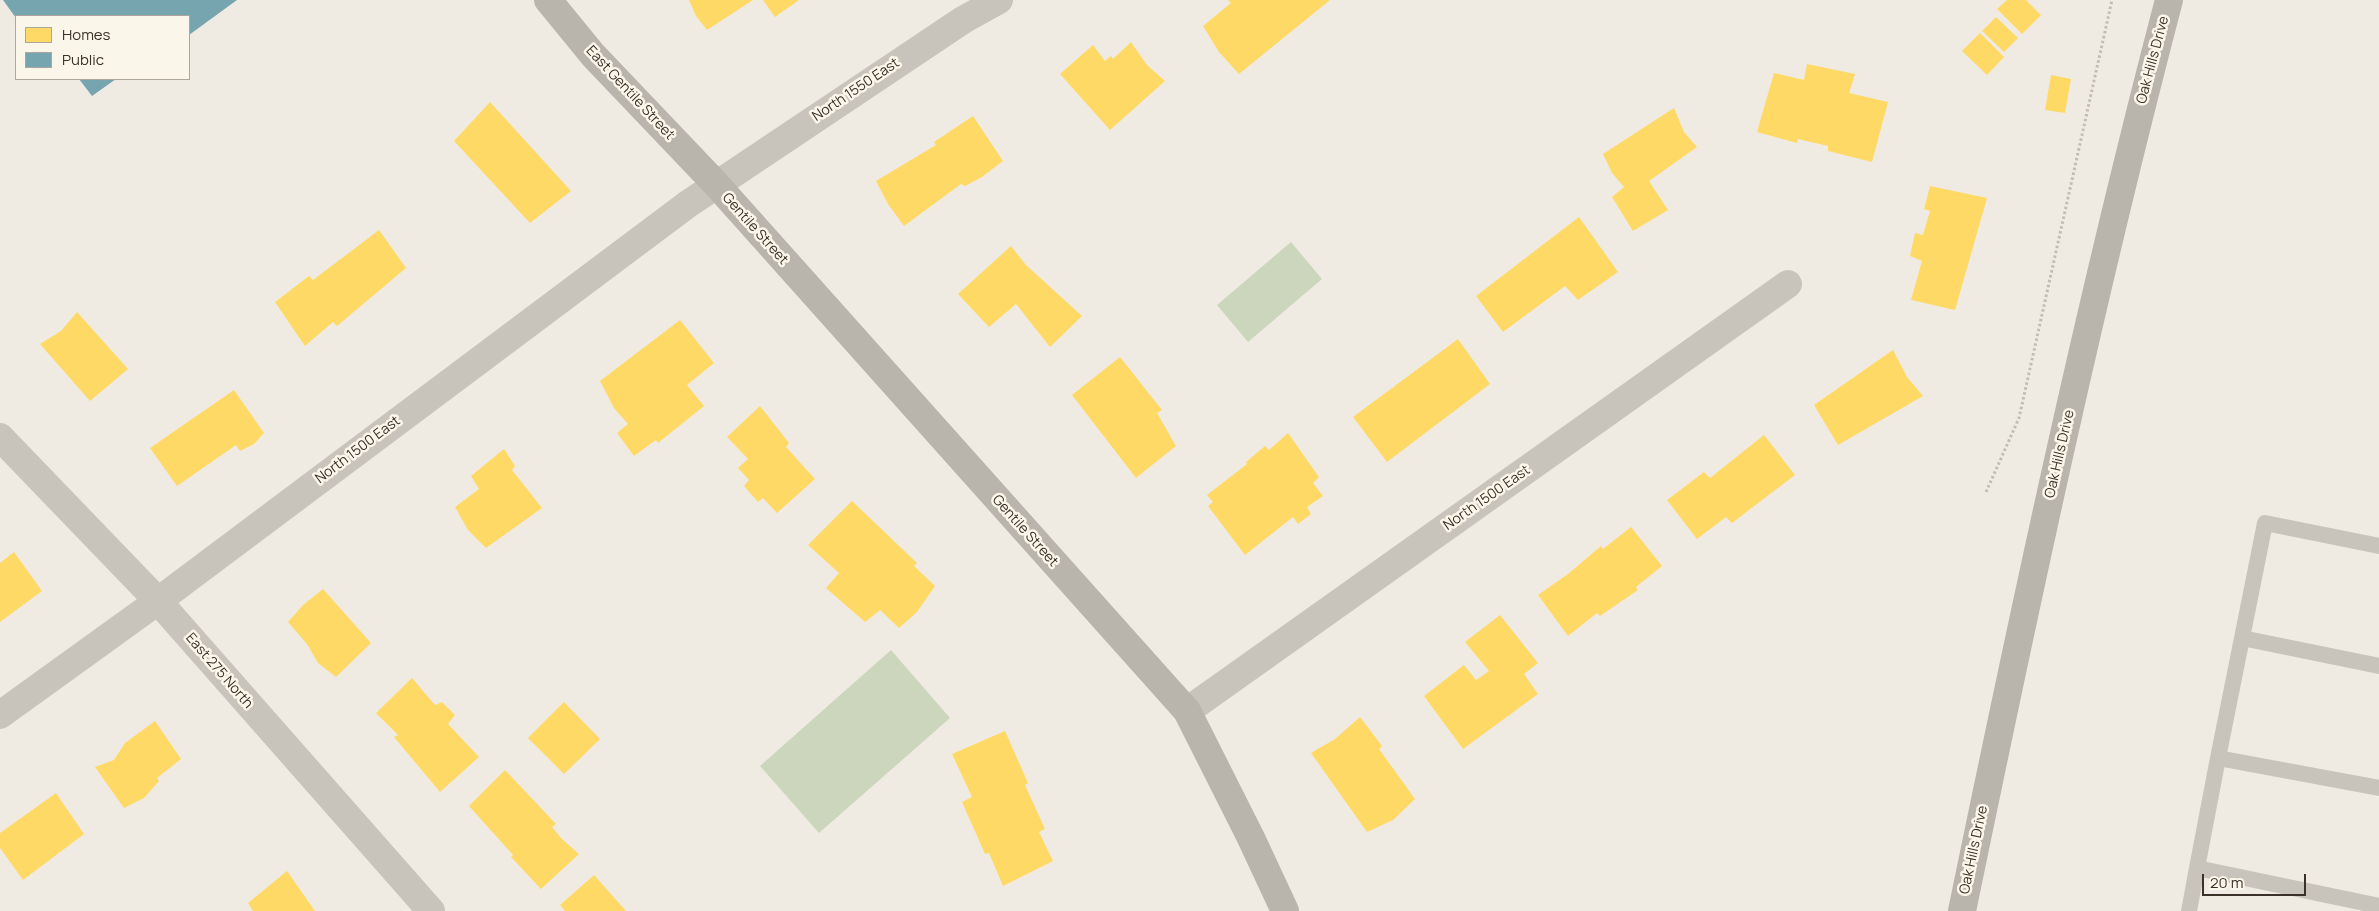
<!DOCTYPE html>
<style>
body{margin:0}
#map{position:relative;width:2379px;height:911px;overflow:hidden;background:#efebe2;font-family:Manrope,sans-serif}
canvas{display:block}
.legend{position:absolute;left:15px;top:15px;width:175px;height:65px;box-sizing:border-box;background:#fbf6ea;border:1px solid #aea79d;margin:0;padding:6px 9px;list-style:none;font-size:15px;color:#3a3129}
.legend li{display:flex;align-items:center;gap:10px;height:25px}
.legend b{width:25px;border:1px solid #aea79d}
.scale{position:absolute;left:2202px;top:874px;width:104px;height:22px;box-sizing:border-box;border:2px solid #3a3129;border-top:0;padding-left:6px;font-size:15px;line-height:18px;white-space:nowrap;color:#3a3129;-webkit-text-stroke:4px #fbf6ea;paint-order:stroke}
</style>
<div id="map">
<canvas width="2379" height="911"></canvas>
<ul class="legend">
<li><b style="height:14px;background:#ffd966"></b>Homes</li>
<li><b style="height:14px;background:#76a5af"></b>Public</li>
</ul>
<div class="scale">20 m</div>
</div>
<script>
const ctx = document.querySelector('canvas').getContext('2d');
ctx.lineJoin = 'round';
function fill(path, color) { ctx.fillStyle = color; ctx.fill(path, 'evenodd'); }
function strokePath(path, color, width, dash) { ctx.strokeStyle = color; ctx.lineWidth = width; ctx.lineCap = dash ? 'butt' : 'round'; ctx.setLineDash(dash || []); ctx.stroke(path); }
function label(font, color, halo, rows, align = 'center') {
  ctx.font = font + ' Manrope,sans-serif'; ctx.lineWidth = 5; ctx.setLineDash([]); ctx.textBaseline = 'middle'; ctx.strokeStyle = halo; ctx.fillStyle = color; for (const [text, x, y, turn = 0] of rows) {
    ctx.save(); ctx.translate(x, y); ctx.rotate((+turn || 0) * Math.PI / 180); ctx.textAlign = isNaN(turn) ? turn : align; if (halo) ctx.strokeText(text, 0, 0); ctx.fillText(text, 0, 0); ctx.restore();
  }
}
fill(new Path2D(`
 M 1291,242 L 1322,279 L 1248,342 L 1217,305 Z
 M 891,650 L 950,718 L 819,833 L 760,766 Z`), '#ccd6bc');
fill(new Path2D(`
 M 689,0 L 753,0 L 707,30 L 696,16 Z
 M 763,0 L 799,0 L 775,17 Z
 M 1228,0 L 1330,0 L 1239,74 L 1219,52 L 1203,26 L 1231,3 Z
 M 2007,0 L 2026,0 L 2041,15 L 2022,34 L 1997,9 Z
 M 1996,17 L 2018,38 L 2004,52 L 1982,31 Z
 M 1980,33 L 2004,57 L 1987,75 L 1962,51 Z
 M 1131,42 L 1147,65 L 1165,81 L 1110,130 L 1060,74 L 1093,45 L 1105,61 L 1111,56 L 1113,59 Z
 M 1807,64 L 1855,74 L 1849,93 L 1888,102 L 1872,162 L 1828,151 L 1828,146 L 1798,139 L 1797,143 L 1757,132 L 1774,73 L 1804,80 Z
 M 2051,75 L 2071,79 L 2065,113 L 2045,110 Z
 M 490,102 L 571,191 L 530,223 L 454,141 Z
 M 1674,108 L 1684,132 L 1697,147 L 1649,181 L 1668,210 L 1633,231 L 1612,197 L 1624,187 L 1612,173 L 1603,154 Z
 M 973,116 L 1003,161 L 982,177 L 965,186 L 961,184 L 904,226 L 888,204 L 876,181 L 936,145 L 934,142 Z
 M 1930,186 L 1987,198 L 1955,310 L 1911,300 L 1922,261 L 1910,256 L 1915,233 L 1923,235 L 1930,211 L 1924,209 Z
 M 1579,217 L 1618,272 L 1578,300 L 1565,286 L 1503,332 L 1476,296 Z
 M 379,230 L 406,268 L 337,326 L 333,322 L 305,346 L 275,302 L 309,276 L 313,280 Z
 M 1011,246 L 1026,265 L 1082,316 L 1050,347 L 1016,304 L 989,327 L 958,294 Z
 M 77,312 L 128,369 L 90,401 L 40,344 L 61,331 Z
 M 680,320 L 714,363 L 687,385 L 704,406 L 658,443 L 656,440 L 634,456 L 617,433 L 628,424 L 614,408 L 600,381 Z
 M 1458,339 L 1490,384 L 1387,462 L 1353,417 Z
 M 1893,350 L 1907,377 L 1923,396 L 1838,445 L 1814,405 Z
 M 1120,357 L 1162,410 L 1157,413 L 1176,446 L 1136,478 L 1072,395 Z
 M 234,390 L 264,433 L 254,444 L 240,451 L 236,445 L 177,486 L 150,448 Z
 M 760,406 L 789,443 L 786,447 L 815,479 L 777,513 L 763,498 L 758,502 L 744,486 L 749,480 L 738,468 L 748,459 L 727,437 Z
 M 1288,433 L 1319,477 L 1313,483 L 1323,496 L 1307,507 L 1311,514 L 1298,524 L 1293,517 L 1245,555 L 1208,506 L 1213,502 L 1207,495 L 1247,464 L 1246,462 L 1265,446 L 1269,450 Z
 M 1764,435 L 1795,475 L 1732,523 L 1726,517 L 1697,539 L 1667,500 L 1704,472 L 1710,478 Z
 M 504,449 L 515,466 L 512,470 L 542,508 L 486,548 L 468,530 L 455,507 L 479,489 L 471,476 Z
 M 852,501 L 917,563 L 914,566 L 935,586 L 917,612 L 899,628 L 880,610 L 865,622 L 826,588 L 839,573 L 808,545 Z
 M 1631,527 L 1662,566 L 1636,587 L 1638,590 L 1600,616 L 1597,613 L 1568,636 L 1538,595 L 1568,574 L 1601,546 L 1603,549 Z
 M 14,552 L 42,591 L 0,622 L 0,563 Z
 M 323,589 L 371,643 L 336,677 L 318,663 L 307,644 L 288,622 L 303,605 Z
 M 1500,615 L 1538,663 L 1524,674 L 1538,694 L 1463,749 L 1424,696 L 1464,665 L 1476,680 L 1489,671 L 1465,642 Z
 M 412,678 L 435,705 L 442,702 L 455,715 L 448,724 L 479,757 L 440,792 L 394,737 L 398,735 L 376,713 Z
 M 564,702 L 600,739 L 564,774 L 528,738 Z
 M 1360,717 L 1382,746 L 1379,749 L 1415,799 L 1393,820 L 1367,832 L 1311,753 L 1335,739 Z
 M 155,721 L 181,759 L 157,778 L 159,781 L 144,798 L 124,808 L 95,767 L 114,760 L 125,743 Z
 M 1005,731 L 1028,783 L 1025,785 L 1045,829 L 1039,832 L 1053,861 L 1003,886 L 989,853 L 985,854 L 962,802 L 972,797 L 952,754 Z
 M 505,770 L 556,824 L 552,827 L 562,839 L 579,854 L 541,889 L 511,857 L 513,855 L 469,806 Z
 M 56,793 L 84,834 L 23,880 L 0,848 L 0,833 Z
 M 287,871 L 315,911 L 253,911 L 248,903 Z
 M 594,875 L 626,911 L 565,911 L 560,905 Z`), '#ffd966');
fill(new Path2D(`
 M 3,0 L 237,0 L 189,35 L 189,16 L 16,16 L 16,18 Z
 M 79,79 L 116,79 L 92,96 Z`), '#76a5af');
strokePath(new Path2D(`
 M 1986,492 L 2019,418 L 2112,0`), '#c1bcb4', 3, [2.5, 2.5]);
strokePath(new Path2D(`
 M 2379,546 L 2265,523 L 2218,758 L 2379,788
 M 2242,638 L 2379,666
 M 2197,868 L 2218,758
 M 2189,911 L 2197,868 L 2379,906`), '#c9c4bb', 16);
strokePath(new Path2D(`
 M 0,437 L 158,601 L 431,911
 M 1187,711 L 1788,284
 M 0,715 L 158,601 L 688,204 L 963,20 L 999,0`), '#c9c4bb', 28);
strokePath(new Path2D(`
 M 548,0 L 593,55 L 716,184 L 1187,711 L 1251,838 L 1285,911
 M 1962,911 C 2025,606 2090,301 2169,0`), '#b9b4ac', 28);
label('14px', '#3a3129', '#fbf6ea', [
 ["Oak Hills Drive",2153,60,-75],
 ["North 1550 East",856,90,-34],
 ["East Gentile Street",630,93,47],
 ["Gentile Street",755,229,48],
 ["North 1500 East",358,450,-37],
 ["Oak Hills Drive",2060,454,-77],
 ["North 1500 East",1487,498,-35],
 ["Gentile Street",1025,531,48],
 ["East 275 North",219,671,49],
 ["Oak Hills Drive",1974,850,-78]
]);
</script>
